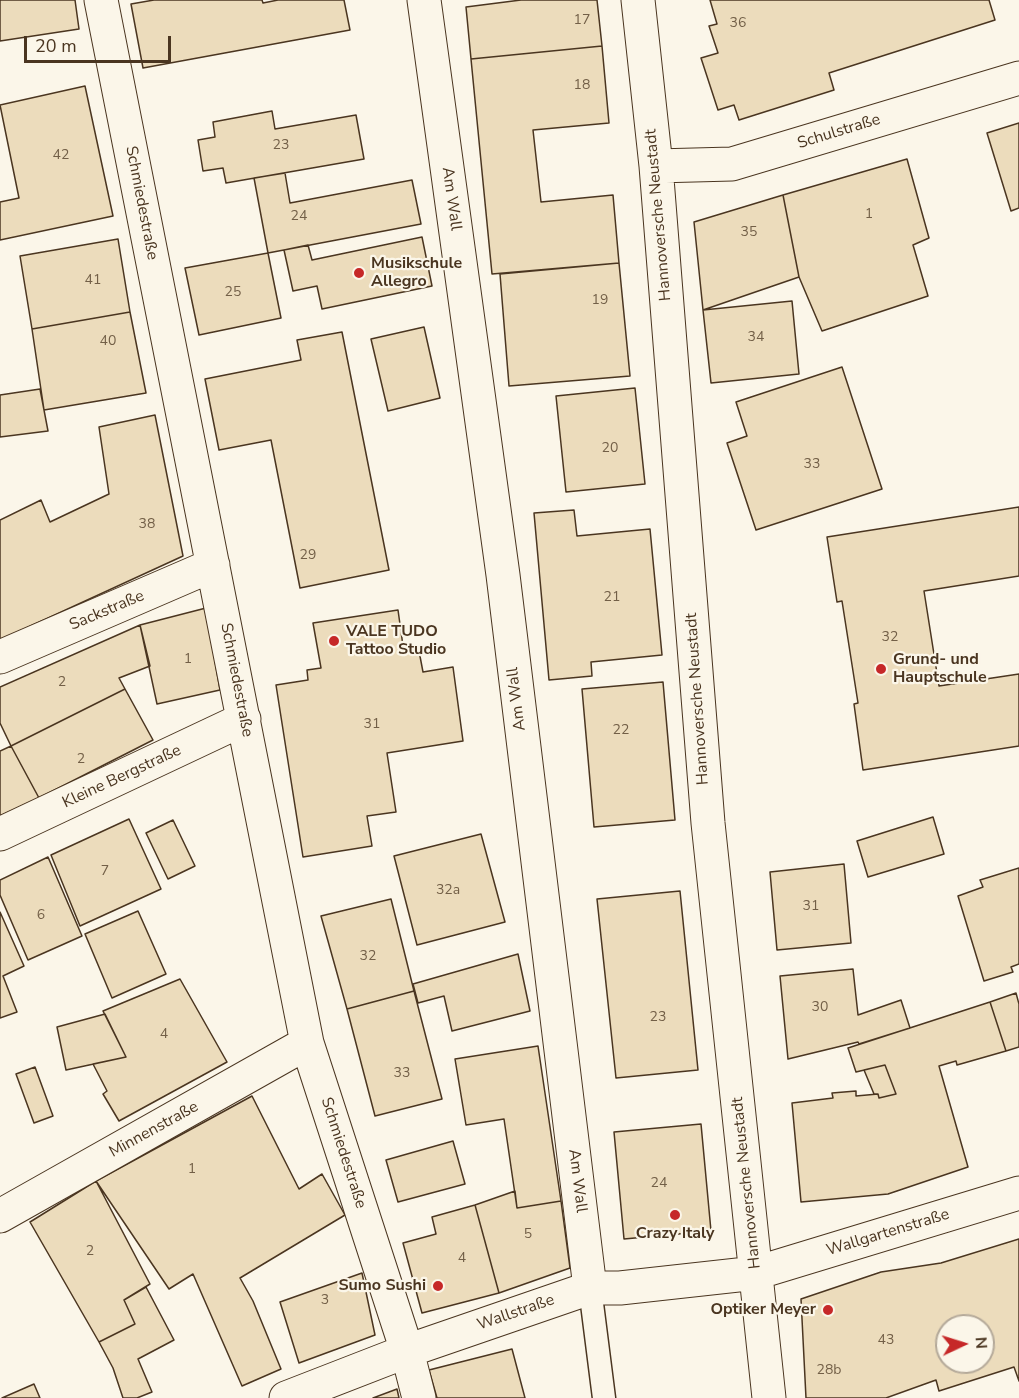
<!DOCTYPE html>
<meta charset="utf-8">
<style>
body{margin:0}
#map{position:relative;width:1019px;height:1398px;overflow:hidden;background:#fbf6e9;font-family:"Nunito Sans",sans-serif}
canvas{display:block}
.north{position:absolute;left:935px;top:1314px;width:60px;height:60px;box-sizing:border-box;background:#fbf6e9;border:2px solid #b4a999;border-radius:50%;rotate:86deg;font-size:16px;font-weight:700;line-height:24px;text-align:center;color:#4a3520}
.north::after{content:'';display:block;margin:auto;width:21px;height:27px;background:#c62828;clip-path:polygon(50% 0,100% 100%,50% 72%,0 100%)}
.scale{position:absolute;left:24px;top:36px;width:147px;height:27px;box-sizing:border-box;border:3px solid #4a3520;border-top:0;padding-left:8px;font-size:18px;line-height:21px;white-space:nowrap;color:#4a3520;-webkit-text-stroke:4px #fbf6e9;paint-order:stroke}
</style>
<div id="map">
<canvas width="1019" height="1398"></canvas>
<div class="north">N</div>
<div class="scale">20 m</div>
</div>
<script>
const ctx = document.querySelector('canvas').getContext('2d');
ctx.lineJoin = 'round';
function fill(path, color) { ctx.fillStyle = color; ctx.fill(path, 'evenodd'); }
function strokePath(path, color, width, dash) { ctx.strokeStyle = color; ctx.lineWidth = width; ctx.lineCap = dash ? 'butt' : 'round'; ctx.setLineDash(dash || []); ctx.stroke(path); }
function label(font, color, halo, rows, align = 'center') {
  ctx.font = font + ' "Nunito Sans",sans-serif'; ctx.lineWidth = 4.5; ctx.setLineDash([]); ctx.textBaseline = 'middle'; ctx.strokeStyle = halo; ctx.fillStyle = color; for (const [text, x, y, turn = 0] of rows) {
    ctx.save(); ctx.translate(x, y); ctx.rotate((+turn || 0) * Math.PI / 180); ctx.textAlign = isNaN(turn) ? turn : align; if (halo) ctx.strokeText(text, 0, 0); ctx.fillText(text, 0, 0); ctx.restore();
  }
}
const building = new Path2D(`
 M 0,0 L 75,0 L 79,29 L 0,41 Z
 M 154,0 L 262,0 L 263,3 L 278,0 L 344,0 L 350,30 L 143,68 L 131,4 Z
 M 521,0 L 597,0 L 602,46 L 471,59 L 466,7 Z
 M 710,0 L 989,0 L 995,20 L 829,73 L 834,90 L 739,120 L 734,105 L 718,110 L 701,58 L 718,53 L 709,26 L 717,24 Z
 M 602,46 L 609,123 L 533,130 L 541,202 L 613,195 L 619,263 L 492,274 L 471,59 Z
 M 85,86 L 113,216 L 0,240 L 0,202 L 19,198 L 0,105 Z
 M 272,111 L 275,129 L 356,115 L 364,159 L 226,183 L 223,168 L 203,171 L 198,140 L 215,137 L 213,122 Z
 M 1019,123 L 1019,208 L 1011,211 L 987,133 Z
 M 907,159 L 929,238 L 913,245 L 928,296 L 822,331 L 799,277 L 783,195 Z
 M 285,173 L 290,203 L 412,180 L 421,224 L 268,253 L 254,178 Z
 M 783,195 L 799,277 L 703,310 L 694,222 Z
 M 422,237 L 432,286 L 322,309 L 317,286 L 293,291 L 284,250 L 308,245 L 312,260 Z
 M 118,239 L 130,312 L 32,329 L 20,256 Z
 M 268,253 L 281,318 L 199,335 L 185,268 Z
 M 619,263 L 630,376 L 509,386 L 500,274 Z
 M 792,301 L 799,374 L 711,383 L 703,310 Z
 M 130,312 L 146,393 L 44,410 L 32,329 Z
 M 424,327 L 440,398 L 388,411 L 371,339 Z
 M 342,332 L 389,570 L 300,588 L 271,440 L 219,450 L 205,379 L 301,360 L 297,340 Z
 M 842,367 L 882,489 L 756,530 L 727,443 L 747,436 L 736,402 Z
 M 635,388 L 645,484 L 566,492 L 556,396 Z
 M 40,389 L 48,431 L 0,437 L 0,395 Z
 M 155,415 L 183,556 L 0,640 L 0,520 L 41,500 L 50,522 L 109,494 L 99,427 Z
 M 1019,507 L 1019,576 L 924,591 L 939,686 L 1019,674 L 1019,746 L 863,770 L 854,704 L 858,703 L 842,601 L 837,602 L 827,537 Z
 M 574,510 L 577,536 L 650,529 L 662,655 L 591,662 L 592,676 L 549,680 L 534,513 Z
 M 206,608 L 220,690 L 157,704 L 140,625 Z
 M 398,610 L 404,653 L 419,651 L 423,672 L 453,667 L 463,741 L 387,753 L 396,812 L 367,816 L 372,846 L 303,857 L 276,685 L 308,680 L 307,670 L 321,668 L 313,623 Z
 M 140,625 L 150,666 L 119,678 L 125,689 L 11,746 L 0,723 L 0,687 Z
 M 663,682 L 675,820 L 594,827 L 582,689 Z
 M 125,689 L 153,740 L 39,798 L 11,746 Z
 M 11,746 L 39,798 L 0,816 L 0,751 Z
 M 933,817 L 944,854 L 868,877 L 857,841 Z
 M 129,819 L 161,889 L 80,926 L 51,855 Z
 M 173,820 L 195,866 L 168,879 L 146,833 Z
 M 481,834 L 505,922 L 417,945 L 394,856 Z
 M 48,857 L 82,936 L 28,960 L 0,895 L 0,880 Z
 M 844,864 L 851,943 L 777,950 L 770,872 Z
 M 1019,868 L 1019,964 L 1011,967 L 1013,972 L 984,981 L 958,896 L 983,887 L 980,880 Z
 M 680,891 L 698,1070 L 616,1078 L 597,899 Z
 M 391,899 L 414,991 L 347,1009 L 321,916 Z
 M 138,911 L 166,974 L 112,998 L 85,934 Z
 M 0,912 L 24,966 L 3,976 L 17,1012 L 0,1018 Z
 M 518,954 L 530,1011 L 452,1031 L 444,996 L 418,1003 L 413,984 Z
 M 853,969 L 858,1015 L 901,1000 L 910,1028 L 859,1044 L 858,1042 L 788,1059 L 780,976 Z
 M 180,979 L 227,1062 L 119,1121 L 103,1094 L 107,1091 L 93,1064 L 126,1057 L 103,1011 Z
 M 414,991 L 442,1099 L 375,1116 L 347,1009 Z
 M 1016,993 L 1019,1004 L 1019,1047 L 1006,1051 L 990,1002 Z
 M 990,1002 L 1006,1051 L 957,1065 L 956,1061 L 939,1066 L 968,1167 L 888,1194 L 801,1202 L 792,1103 L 833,1098 L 832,1093 L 856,1091 L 856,1096 L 878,1094 L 879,1098 L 896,1094 L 885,1065 L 856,1072 L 848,1048 Z
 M 105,1014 L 126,1057 L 66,1070 L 57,1027 Z
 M 538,1046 L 561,1201 L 517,1208 L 504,1119 L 466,1125 L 455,1059 Z
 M 885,1065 L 896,1094 L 879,1098 L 878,1094 L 874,1094 L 864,1070 Z
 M 35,1067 L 53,1116 L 34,1123 L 16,1074 Z
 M 252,1096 L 299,1189 L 322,1174 L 345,1215 L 240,1278 L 253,1301 L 281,1369 L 242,1386 L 193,1274 L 169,1289 L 96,1181 Z
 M 701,1124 L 711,1231 L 624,1239 L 614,1132 Z
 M 453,1141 L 465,1184 L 398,1202 L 386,1160 Z
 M 96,1181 L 150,1284 L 124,1300 L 135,1324 L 99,1342 L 30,1222 Z
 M 515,1191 L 517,1208 L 561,1201 L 570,1268 L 499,1293 L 475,1205 Z
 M 475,1205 L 499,1293 L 422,1313 L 403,1243 L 436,1234 L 432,1217 Z
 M 1019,1239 L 1019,1381 L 1014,1367 L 939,1391 L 936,1380 L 886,1398 L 806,1398 L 801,1299 L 881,1272 L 941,1263 ZM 947,1326 L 983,1326 L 983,1362 L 947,1362 Z
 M 362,1273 L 375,1335 L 299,1363 L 280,1302 Z
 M 146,1287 L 174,1340 L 138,1359 L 152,1392 L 137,1398 L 123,1398 L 113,1368 L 99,1342 L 135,1324 L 124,1300 Z
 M 512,1349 L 525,1398 L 437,1398 L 429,1370 Z
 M 34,1384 L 40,1398 L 2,1398 Z
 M 397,1389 L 399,1398 L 373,1398 Z`);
fill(building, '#ecdcbc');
strokePath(building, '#4a3520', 1.5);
const lane = new Path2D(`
 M 590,1288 L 604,1398`);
const street = new Path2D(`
 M 101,0 L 307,1043 L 407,1351 L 419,1398
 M 424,0 L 503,575 L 590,1288
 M 638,0 L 656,166 L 708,823 L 769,1398
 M 656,166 L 732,164 L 1019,78
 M 0,657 L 213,565
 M 0,834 L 244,719
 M 0,1216 L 307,1043
 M 286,1398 L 407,1351 L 590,1288 L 620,1288 L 756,1273 L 1019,1193`);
strokePath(lane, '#4a3520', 25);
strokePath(street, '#4a3520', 35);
strokePath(lane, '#fbf6e9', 22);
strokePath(street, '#fbf6e9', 33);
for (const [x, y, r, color] of [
 [359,273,6,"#c62828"],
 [334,641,6,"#c62828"],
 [881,669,6,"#c62828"],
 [675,1215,6,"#c62828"],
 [438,1286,6,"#c62828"],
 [828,1310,6,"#c62828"]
]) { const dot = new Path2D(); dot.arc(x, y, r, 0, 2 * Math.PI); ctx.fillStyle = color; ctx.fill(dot); strokePath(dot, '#fbf6e9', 2); }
label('14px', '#725f47', null, [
 ["17",582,21],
 ["36",738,24],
 ["18",582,86],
 ["23",281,146],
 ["42",61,156],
 ["1",869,215],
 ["24",299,217],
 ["35",749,233],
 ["41",93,281],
 ["25",233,293],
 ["19",600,301],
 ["34",756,338],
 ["40",108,342],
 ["20",610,449],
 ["33",812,465],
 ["38",147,525],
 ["29",308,556],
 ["21",612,598],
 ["32",890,638],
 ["1",188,660],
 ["2",62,683],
 ["31",372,725],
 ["22",621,731],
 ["2",81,760],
 ["7",105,872],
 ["32a",448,891],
 ["31",811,907],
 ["6",41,916],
 ["32",368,957],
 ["30",820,1008],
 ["23",658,1018],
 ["4",164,1035],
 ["33",402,1074],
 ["1",192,1170],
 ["24",659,1184],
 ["5",528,1235],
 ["2",90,1252],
 ["4",462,1259],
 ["3",325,1301],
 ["43",886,1341],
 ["28b",829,1371]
]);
label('16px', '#4a3520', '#fbf6e9', [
 ["Schulstraße",839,132,-17],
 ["Am Wall",451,199,82],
 ["Schmiedestraße",141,203,79],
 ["Hannoversche Neustadt",659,215,-95],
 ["Sackstraße",107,611,-23],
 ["Schmiedestraße",236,680,79],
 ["Am Wall",517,699,-97],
 ["Hannoversche Neustadt",698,699,-94],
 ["Kleine Bergstraße",122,777,-25],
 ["Minnenstraße",154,1130,-29],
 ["Schmiedestraße",343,1153,72],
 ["Am Wall",577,1181,83],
 ["Hannoversche Neustadt",747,1183,-96],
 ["Wallgartenstraße",888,1233,-17],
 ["Wallstraße",516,1313,-19]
]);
label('bold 16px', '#4a3520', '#fbf6e9', [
 ["Musikschule",371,264],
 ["Allegro",371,282],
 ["VALE TUDO",346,632],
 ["Tattoo Studio",346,650],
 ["Grund- und",893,660],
 ["Hauptschule",893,678],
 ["Crazy Italy",675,1234,"center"],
 ["Sumo Sushi",426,1286,"right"],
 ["Optiker Meyer",816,1310,"right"]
], 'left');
</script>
